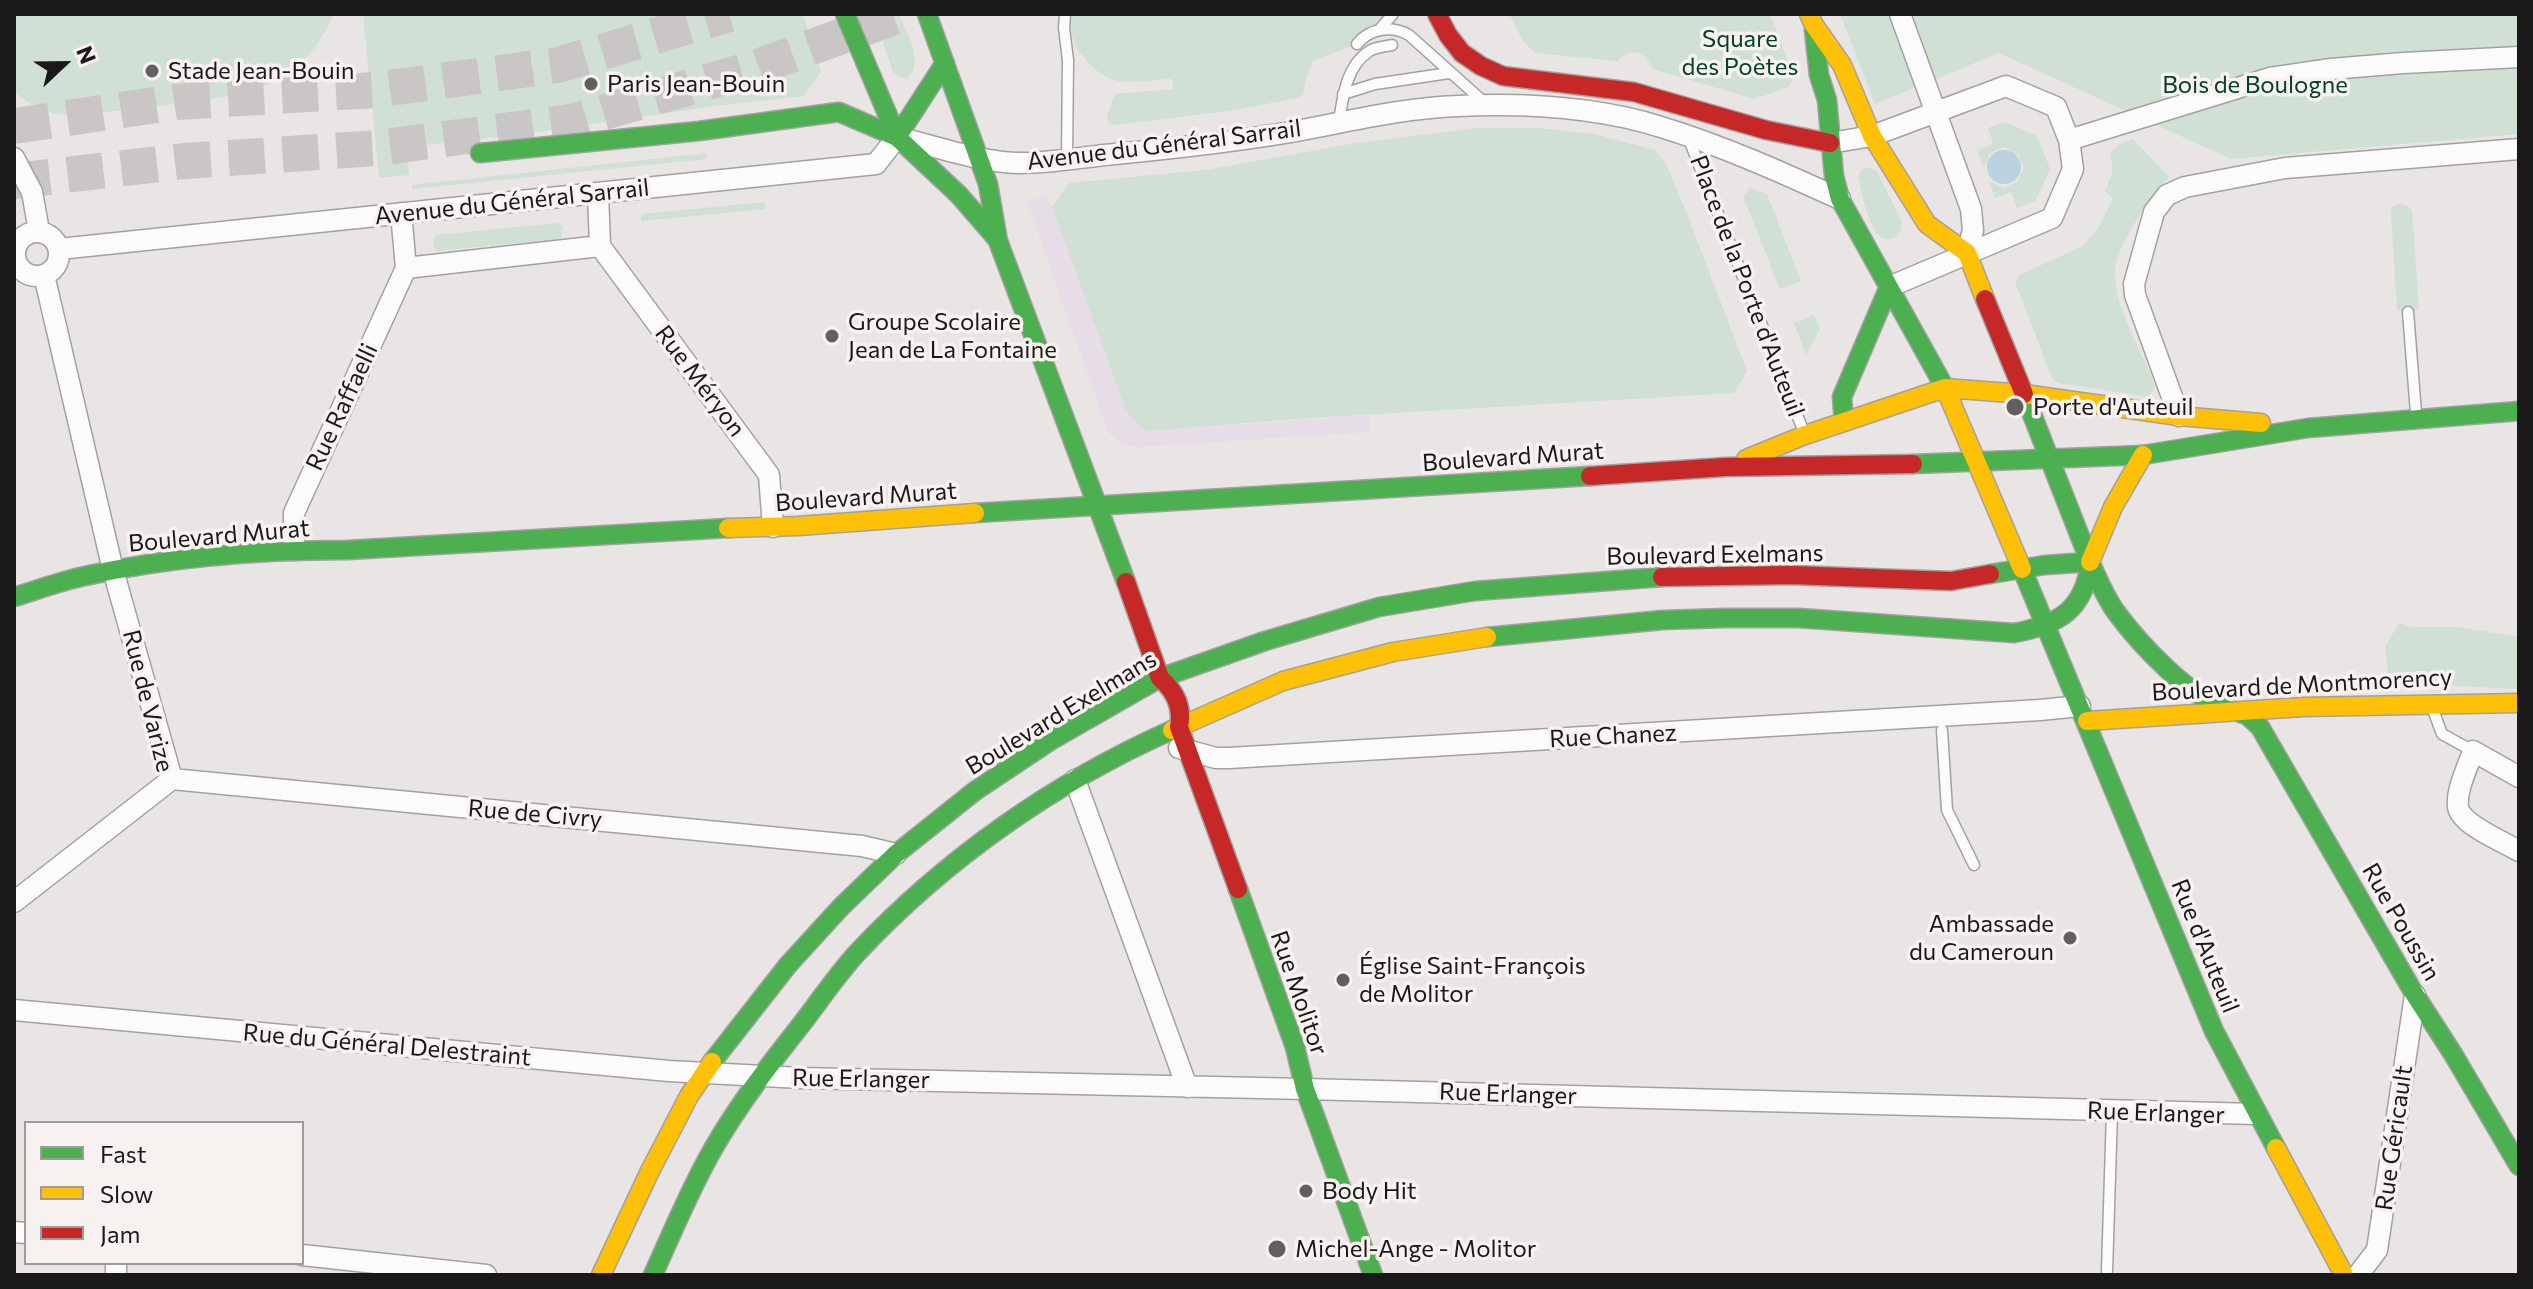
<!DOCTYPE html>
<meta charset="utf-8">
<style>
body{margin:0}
#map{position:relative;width:2533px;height:1289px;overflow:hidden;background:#e8e5e4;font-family:Commissioner,sans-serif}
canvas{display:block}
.frame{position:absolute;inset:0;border:16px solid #1a1818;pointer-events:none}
.legend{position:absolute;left:24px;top:1121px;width:280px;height:144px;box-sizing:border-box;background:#f7f2f0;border:2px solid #9f9b9a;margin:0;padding:10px 14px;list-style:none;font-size:24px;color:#1a1818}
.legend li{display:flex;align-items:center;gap:16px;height:40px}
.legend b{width:40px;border:2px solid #9f9b9a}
.north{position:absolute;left:24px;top:24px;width:80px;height:80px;-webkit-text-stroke:6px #f7f2f0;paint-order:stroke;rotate:68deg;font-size:22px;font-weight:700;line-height:32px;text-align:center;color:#1a1818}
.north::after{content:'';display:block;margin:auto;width:28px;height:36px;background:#1a1818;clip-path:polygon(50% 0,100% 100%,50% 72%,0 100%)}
</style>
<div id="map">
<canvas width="2533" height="1289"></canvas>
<div class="frame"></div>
<ul class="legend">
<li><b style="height:10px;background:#4caf50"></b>Fast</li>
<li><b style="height:10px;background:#ffc107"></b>Slow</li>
<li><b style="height:10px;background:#c62828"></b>Jam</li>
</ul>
<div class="north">N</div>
</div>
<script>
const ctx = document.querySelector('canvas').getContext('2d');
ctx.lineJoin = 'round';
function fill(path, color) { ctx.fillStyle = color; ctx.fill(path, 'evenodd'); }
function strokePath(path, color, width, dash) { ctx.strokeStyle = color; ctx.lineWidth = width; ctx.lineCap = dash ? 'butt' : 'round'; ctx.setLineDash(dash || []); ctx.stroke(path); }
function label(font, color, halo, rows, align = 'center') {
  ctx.font = font + ' Commissioner,sans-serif'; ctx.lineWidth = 7; ctx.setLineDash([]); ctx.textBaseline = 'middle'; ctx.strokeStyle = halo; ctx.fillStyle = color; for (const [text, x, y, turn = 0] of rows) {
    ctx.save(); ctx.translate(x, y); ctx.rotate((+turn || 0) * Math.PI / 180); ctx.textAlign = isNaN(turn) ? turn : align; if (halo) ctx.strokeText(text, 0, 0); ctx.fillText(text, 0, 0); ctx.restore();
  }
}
fill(new Path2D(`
 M 1046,196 L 1052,207 L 1127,413 L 1146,431 L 1369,415 L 1369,432 L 1138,447 L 1120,443 L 1108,432 L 1027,201 Z`), '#e6dde7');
fill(new Path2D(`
 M 14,14 L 334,14 C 323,38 305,66 280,79 C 244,99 166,105 124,110 C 103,112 79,117 57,114 C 40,111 27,102 14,92 Z
 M 363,14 L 803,14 L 821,72 L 804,96 L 716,106 L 524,134 L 407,147 L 409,175 L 379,178 Z
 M 873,14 L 899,14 C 906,32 926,64 907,78 L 898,77 L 893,72 Z
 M 1072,14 L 1388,14 L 1357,44 L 1313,61 L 1305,82 L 1303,94 L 1297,98 L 1229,111 L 1113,125 L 1108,122 L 1107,116 L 1115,94 L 1173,89 L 1172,79 C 1130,80 1112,93 1082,55 C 1073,45 1068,27 1072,14 Z
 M 1509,14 L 1770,14 L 1791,69 L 1792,82 L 1787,88 L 1754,99 L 1653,69 C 1645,51 1632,46 1617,61 L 1535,53 L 1523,41 Z
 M 1840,14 L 2519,14 L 2519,134 L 2231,159 L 1999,53 L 1875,104 Z
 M 2005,122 L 2037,136 L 2050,169 L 2035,201 L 2017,208 L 2011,192 L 1995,198 L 1989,181 L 2003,188 L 2017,182 L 2024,168 L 2018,154 L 2004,147 L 1990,153 L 1984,167 L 1977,150 L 1993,144 L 1988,128 Z
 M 1478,128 L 1538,128 L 1594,134 L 1655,150 L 1667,166 L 1687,214 L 1747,371 L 1734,393 L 1309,418 L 1146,431 L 1127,413 L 1052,207 L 1069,183 L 1206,170 L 1350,144 Z
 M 2133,139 L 2169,177 C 2151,197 2114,247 2115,274 C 2115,311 2144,352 2155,387 L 2149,397 L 2058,383 L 2052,378 L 2015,282 L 2019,275 L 2083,246 L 2099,227 L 2113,198 L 2105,192 L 2113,170 L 2110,154 L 2119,144 Z
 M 707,153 L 707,159 L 412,189 L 412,185 Z
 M 1867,167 L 1877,171 L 1902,222 L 1900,233 C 1872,260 1863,194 1858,177 L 1861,170 Z
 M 1750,188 L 1767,194 L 1801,281 L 1780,289 L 1743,196 Z
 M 765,202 L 766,209 L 641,221 L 641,214 Z
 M 2400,203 L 2409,207 L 2412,211 L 2419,309 L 2397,311 L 2391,212 L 2392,207 Z
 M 557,223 L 563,226 L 561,239 L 437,251 L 433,246 L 436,235 Z
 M 1814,315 L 1820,329 L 1806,355 L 1794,323 Z
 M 2399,623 L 2409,627 L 2458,627 L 2519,637 L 2519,689 L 2389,683 L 2385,647 Z`), '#d0e0d5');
fill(new Path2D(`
 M1987 167a17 17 0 1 1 34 0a17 17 0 1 1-34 0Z`), '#bbd2df');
strokePath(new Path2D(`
 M 14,126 L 176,102 L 375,90 L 558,65 L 729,14
 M 14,181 L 185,161 L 378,148 L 570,122 L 752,69 L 902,14`), '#c9c6c5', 36, [36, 18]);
const lane = new Path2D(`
 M 1065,14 L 1064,28 L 1068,60 L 1067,159
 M 1380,29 L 1393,14
 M 1357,44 C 1370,28 1392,25 1409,35 L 1486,104
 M 1343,94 L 1375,84 L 1449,73
 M 1339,121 C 1343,97 1346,67 1368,52 C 1374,47 1384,47 1392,45
 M 1688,137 L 1803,430
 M 2408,312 L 2416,413
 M 2432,707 L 2442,734 L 2473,751
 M 1942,730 L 1947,810 L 1974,865
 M 2107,1271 L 2112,1112`);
const street = new Path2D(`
 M 1900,14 L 1971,209 L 1973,230 L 1967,253
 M 2069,140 L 2270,78 L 2331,69 L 2403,63 L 2519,57
 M 1830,143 L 1872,136 L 2006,86 L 2056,107 L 2069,140 L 2073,169 L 2052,218 L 1889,287
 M 14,158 L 32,192 L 39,231
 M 598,194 L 600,246
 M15 254a22 22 0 1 1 44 0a22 22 0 1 1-44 0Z
 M 600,246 L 769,475 L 773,527
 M 59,249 L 876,164 L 897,137 C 934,146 983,163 1021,163 C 1049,163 1077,158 1105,155 C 1169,149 1233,142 1297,131 C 1350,121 1403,108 1458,106 C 1525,103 1597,107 1661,127 C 1723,146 1781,172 1840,199
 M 406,268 L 600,246
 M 2179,416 L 2135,295 L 2134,284 L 2154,212 L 2167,195 L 2185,187 L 2285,168 L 2519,149
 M 294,550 L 294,513 L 406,268 L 401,213
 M 1179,748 L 1216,758 L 1229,758 L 2040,710 L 2080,706
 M 2519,777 L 2473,751 C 2468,767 2456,789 2458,807 C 2461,825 2504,842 2519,851
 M 172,779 L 862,846 L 896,854
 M 1075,780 L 1187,1087
 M 14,902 L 172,779 L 113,570 L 44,275
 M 14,1010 L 669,1071 L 801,1078 L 1305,1089 L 2256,1114
 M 14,1232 L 26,1233
 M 302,1255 L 486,1275
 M 116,1263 L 116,1275
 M 2358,1275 L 2377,1250 L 2415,995`);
const fast = new Path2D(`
 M 845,14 L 897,137 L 959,195 L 998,240
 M 927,14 L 988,184 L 998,241 L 1126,582
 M 1814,30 L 1819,75 L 1827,100 L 1834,176 L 1840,199 L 1945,388
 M 897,137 L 945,63
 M 480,153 L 699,131 L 839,112 L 897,137
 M 1844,422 L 1842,397 L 1889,287
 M 1913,464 L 2143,455 L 2308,428 L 2519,411
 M 975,513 L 1590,476
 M 2090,562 C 2098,579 2105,597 2116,612 C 2141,646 2189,696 2228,711
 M 2022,569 L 2214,1031 L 2276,1148
 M 1990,574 L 2045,565 L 2090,562
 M 14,597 C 37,590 61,581 85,576 C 170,557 261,550 348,550 L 728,528
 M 1487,637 L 1663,620 L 1725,618 L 1798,618 L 2014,633 C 2058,625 2085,610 2090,562 L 2024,394
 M 2235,711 L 2247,715 L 2260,727 L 2415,995 L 2453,1054 L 2519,1166
 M 1238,889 L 1295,1047 L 1305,1089 L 1373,1275
 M 712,1062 L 788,965 L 841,907 L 896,854 L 975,791 L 1050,741 L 1160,678 L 1265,641 L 1379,607 L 1475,591 L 1662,577
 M 653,1275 C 672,1233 690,1189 713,1149 C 737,1107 767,1068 797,1030 C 817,1005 835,977 857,953 C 945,859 1055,782 1172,730`);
const slow = new Path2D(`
 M 1809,14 L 1814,25 L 1842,65 L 1872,136 L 1927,224 L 1967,253 L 1985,299
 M 1945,388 L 2022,569
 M 1746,459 L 1805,435 L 1945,388 L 2024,394 L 2179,416 L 2261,423
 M 728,528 L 798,526 L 975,513
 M 2090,562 L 2113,507 L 2143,455
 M 2087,721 L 2303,707 L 2519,703
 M 1172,730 L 1283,681 L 1393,652 L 1487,637
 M 2276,1148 L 2344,1275
 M 601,1275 L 650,1171 L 689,1096 L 712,1062`);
const jam = new Path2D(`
 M 1437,14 L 1448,35 L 1462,53 L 1481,66 L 1503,76 L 1634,92 L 1766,130 L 1830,143
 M 1985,299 L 2024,394
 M 1590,476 L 1725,467 L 1913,464
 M 1662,577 L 1791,575 L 1951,581 L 1990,574
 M 1126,582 L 1160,678 C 1175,691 1183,707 1179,727 L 1238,889`);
strokePath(lane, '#a3a1a0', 13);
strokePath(street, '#a3a1a0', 23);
strokePath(fast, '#a3a1a0', 21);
strokePath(slow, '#a3a1a0', 21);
strokePath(jam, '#a3a1a0', 21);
strokePath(lane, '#fcfbfb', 10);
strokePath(street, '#fcfbfb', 20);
strokePath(fast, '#4caf50', 18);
strokePath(slow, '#ffc107', 18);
strokePath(jam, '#c62828', 18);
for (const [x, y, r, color] of [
 [152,71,8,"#62605f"],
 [591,84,8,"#62605f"],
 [832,336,8,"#62605f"],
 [2015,407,10,"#62605f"],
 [2070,938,8,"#62605f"],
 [1343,980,8,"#62605f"],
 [1306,1191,8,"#62605f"],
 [1277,1249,10,"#62605f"]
]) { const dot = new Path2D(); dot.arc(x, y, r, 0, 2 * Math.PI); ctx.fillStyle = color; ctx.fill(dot); strokePath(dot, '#f7f2f0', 3); }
label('24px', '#044227', '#f7f2f0', [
 ["Square",1740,39],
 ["des Poètes",1740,67],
 ["Bois de Boulogne",2255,85]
]);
label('24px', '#1a1818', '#f7f2f0', [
 ["Stade Jean-Bouin",168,71],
 ["Paris Jean-Bouin",607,84],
 ["Groupe Scolaire",848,322],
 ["Jean de La Fontaine",848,350],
 ["Porte d'Auteuil",2033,407],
 ["Ambassade",2054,924,"right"],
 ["du Cameroun",2054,952,"right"],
 ["Église Saint-François",1359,966],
 ["de Molitor",1359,994],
 ["Body Hit",1322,1191],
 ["Michel-Ange - Molitor",1295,1249]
], 'left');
label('24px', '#1a1818', '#f7f2f0', [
 ["Avenue du Général Sarrail",1164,145,-7],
 ["Avenue du Général Sarrail",512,202,-6],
 ["Place de la Porte d'Auteuil",1747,286,69],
 ["Rue Méryon",700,381,53],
 ["Rue Raffaelli",342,407,-65],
 ["Boulevard Murat",1513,457,-4],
 ["Boulevard Murat",866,497,-4],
 ["Boulevard Murat",219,536,-5],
 ["Boulevard Exelmans",1715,555,-1],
 ["Boulevard de Montmorency",2302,685,-3],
 ["Rue de Varize",148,701,76],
 ["Boulevard Exelmans",1061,713,-31],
 ["Rue Chanez",1613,736,-3],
 ["Rue de Civry",535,814,5],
 ["Rue Poussin",2401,922,60],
 ["Rue d'Auteuil",2205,946,68],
 ["Rue Molitor",1299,993,71],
 ["Rue du Général Delestraint",387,1045,5],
 ["Rue Erlanger",861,1079,1],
 ["Rue Erlanger",1508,1094,2],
 ["Rue Erlanger",2156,1113,2],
 ["Rue Géricault",2394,1138,-82]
]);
</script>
